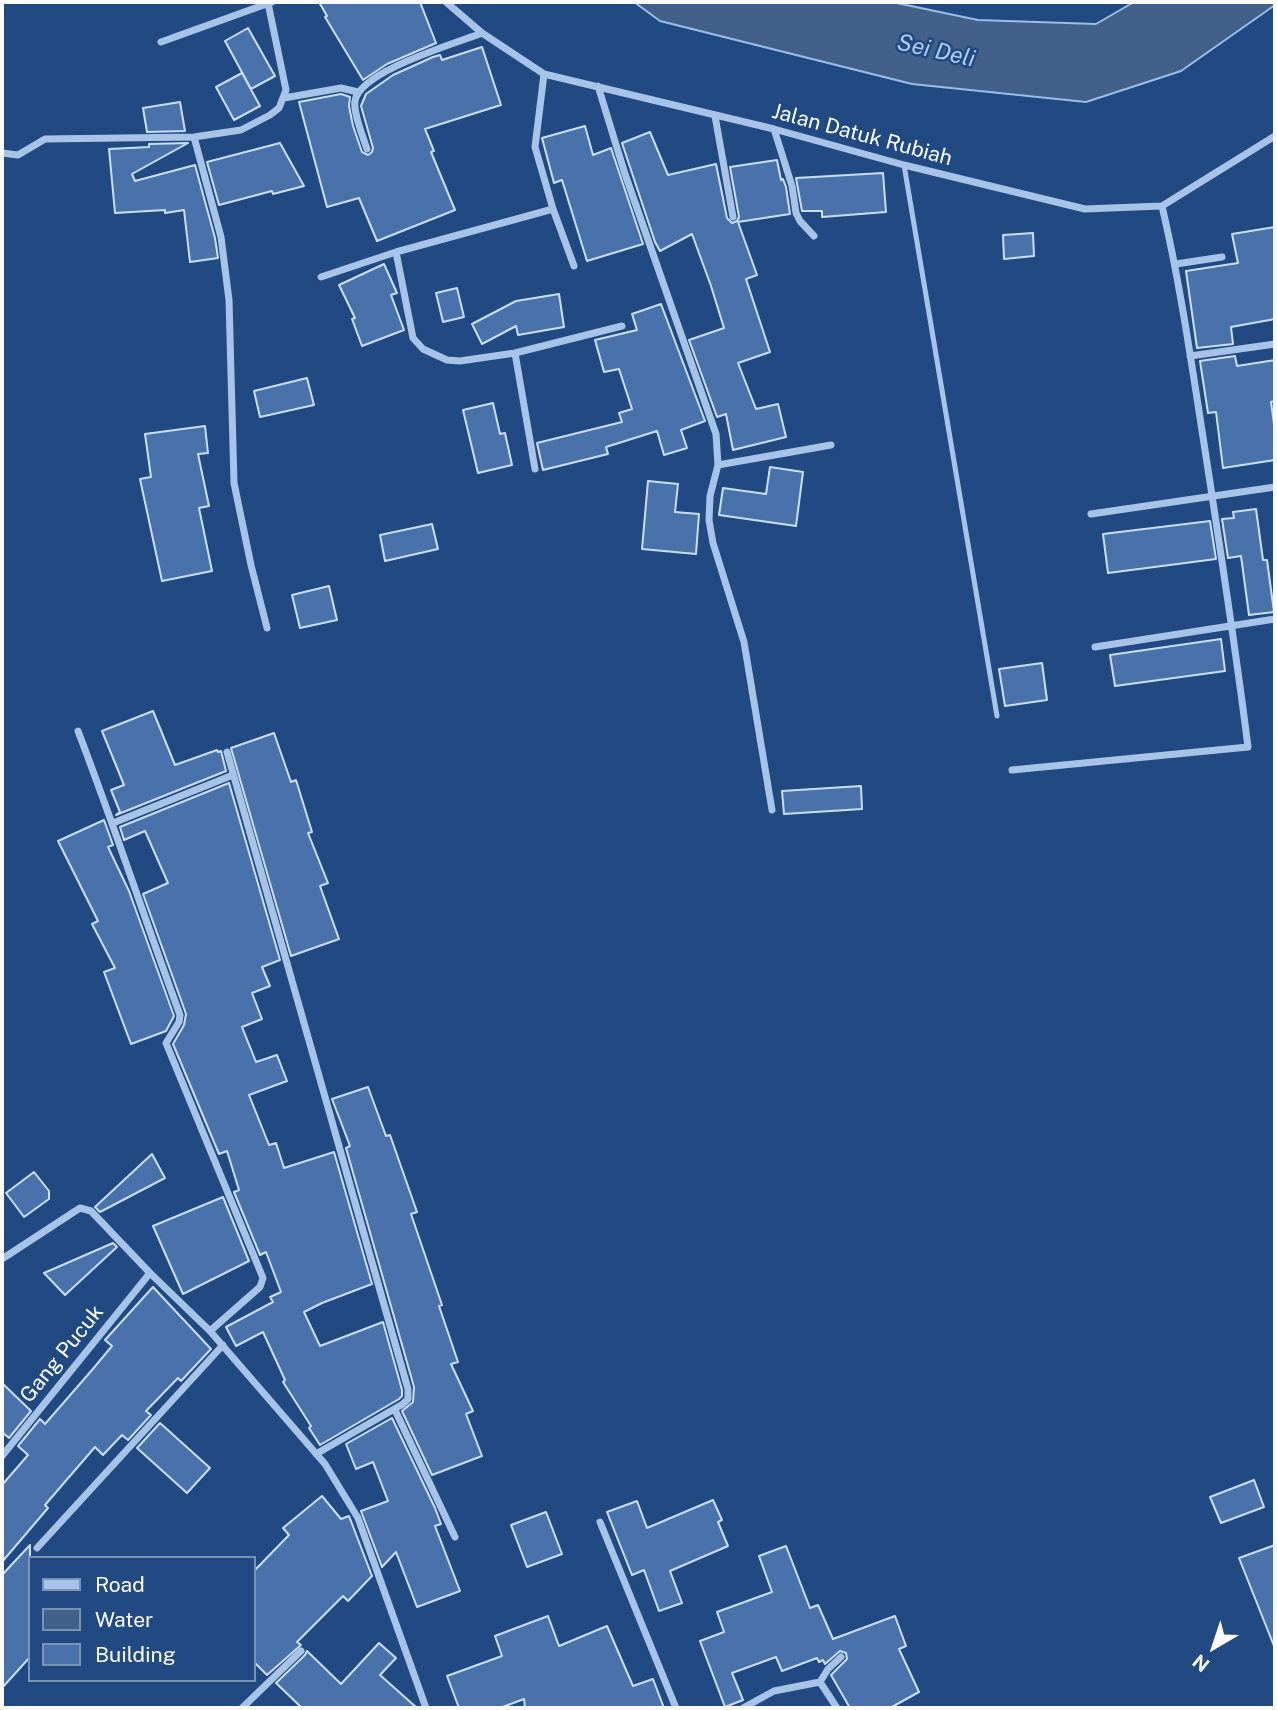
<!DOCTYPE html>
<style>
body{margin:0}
#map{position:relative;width:1277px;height:1710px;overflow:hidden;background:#214982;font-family:"Public Sans",sans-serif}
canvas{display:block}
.frame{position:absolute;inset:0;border:4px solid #fff;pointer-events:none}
.legend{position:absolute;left:28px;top:1556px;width:228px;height:126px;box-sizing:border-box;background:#214982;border:2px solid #7a92b4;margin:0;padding:9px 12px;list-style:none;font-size:21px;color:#fff}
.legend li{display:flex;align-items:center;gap:14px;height:35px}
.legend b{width:35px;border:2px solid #7a92b4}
.north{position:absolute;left:1179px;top:1612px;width:70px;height:70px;-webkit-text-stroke:5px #214982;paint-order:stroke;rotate:219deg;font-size:19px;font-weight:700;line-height:28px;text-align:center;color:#fff}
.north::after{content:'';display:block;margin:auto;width:24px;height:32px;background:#fff;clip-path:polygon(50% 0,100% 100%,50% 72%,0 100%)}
</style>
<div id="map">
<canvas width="1277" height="1710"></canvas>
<div class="frame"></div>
<ul class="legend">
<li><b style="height:9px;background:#a8c3e8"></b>Road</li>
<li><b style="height:19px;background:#426089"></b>Water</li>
<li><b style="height:19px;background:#4972ab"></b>Building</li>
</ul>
<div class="north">N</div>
</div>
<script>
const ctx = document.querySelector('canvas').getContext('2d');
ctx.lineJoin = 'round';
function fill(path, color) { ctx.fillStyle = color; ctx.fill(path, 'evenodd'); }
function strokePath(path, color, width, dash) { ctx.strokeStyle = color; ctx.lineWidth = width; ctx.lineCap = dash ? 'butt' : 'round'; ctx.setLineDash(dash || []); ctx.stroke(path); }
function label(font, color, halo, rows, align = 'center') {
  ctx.font = font + ' "Public Sans",sans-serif'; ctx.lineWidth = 5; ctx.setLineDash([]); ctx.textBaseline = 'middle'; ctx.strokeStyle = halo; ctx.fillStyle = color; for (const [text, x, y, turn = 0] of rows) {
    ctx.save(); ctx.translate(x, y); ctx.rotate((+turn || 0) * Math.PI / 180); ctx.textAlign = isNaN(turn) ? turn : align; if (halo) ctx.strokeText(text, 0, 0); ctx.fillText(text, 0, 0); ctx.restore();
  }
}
const water = new Path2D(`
 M 634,2 L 892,2 L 978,20 L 1096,24 L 1134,2 L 1275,2 L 1275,5 L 1181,71 L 1086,102 L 912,84 L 660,21 Z`);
fill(water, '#426089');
strokePath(water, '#9bbee9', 2);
const building = new Path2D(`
 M 319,2 L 420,2 L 436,43 L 387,64 L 363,80 L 325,17 L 327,16 Z
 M 248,28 L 275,76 L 251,89 L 225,41 Z
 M 482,47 L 501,105 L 425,129 L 434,151 L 431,152 L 455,210 L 377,241 L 359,198 L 327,207 L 299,102 L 341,94 L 350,97 L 349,106 L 353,126 L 362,152 L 368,155 L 372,152 L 373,148 L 361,106 L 366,94 L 393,75 L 433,57 L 440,55 L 442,60 Z
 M 242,73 L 260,106 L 234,120 L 216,87 Z
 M 180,102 L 185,131 L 147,132 L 143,108 Z
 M 585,126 L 593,155 L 611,148 L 643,244 L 587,261 L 562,180 L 554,183 L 542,138 Z
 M 650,132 L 668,175 L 716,164 L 727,218 L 732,223 L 737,221 L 739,217 L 730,167 L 777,160 L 781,180 L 783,179 L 786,187 L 790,214 L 738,222 L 757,275 L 746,279 L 770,352 L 738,363 L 756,409 L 778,404 L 786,437 L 733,450 L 726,414 L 717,417 L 689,340 L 724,328 L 711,286 L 692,234 L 660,251 L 655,242 L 622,143 Z
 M 188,143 L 132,174 L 135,181 L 195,165 L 215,238 L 218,258 L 190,262 L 184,210 L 165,213 L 165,210 L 115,213 L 109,149 L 149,147 L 149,144 Z
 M 280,143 L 304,186 L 273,194 L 272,191 L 219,205 L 207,162 Z
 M 883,173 L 886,212 L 822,217 L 822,211 L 802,211 L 796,178 Z
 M 1275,227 L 1275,319 L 1231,327 L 1233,344 L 1197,348 L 1186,271 L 1238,263 L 1232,234 Z
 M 1033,233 L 1034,256 L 1004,259 L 1003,235 Z
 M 384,264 L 397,293 L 391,295 L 404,330 L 362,346 L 352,319 L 355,318 L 339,285 Z
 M 457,288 L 464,317 L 443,322 L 436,293 Z
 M 559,294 L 564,327 L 518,335 L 516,326 L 482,344 L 472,324 L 516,301 Z
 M 661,304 L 705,421 L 681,430 L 687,448 L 664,455 L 657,431 L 606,447 L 608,454 L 543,470 L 537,443 L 622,422 L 619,413 L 632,409 L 619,369 L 604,372 L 595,340 L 637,330 L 632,314 Z
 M 1235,356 L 1237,366 L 1275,360 L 1275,401 L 1271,402 L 1275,431 L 1275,460 L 1223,468 L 1216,412 L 1208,413 L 1200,361 Z
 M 307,378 L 314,405 L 260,417 L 254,391 Z
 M 493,403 L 500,434 L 505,433 L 512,465 L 478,473 L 463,410 Z
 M 205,426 L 208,453 L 198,454 L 209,506 L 199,508 L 212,571 L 162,581 L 140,479 L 151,477 L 145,434 Z
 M 770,467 L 803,472 L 796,526 L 719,515 L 723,488 L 766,494 Z
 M 648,481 L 678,484 L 675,512 L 699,514 L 696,554 L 642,549 Z
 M 1256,509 L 1263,560 L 1267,560 L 1274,612 L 1249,615 L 1241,556 L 1228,558 L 1222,519 L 1234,518 L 1233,512 Z
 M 1210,521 L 1216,559 L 1108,573 L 1103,534 Z
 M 432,524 L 438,549 L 385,561 L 380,535 Z
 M 329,586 L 337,620 L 300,628 L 292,595 Z
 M 1221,639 L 1225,671 L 1115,686 L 1110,655 Z
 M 1042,663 L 1047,700 L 1005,706 L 999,669 Z
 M 153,711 L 175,765 L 217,750 L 218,752 L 221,751 L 226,771 L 116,815 L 120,812 L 111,790 L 124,785 L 102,731 Z
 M 274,733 L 291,782 L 296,780 L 312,832 L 308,833 L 328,883 L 320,886 L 339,939 L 291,956 L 231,748 Z
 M 229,783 L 280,960 L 262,967 L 270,986 L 252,993 L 262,1019 L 242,1027 L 256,1062 L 277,1055 L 287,1081 L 249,1095 L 269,1145 L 276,1143 L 284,1168 L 334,1152 L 372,1284 L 322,1303 L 304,1312 L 320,1346 L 383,1322 L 402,1390 L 402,1396 L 399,1399 L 320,1445 L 309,1428 L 311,1426 L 283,1382 L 285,1380 L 263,1332 L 236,1346 L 226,1327 L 273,1302 L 270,1297 L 281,1292 L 266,1252 L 260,1255 L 234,1192 L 239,1190 L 227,1151 L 219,1154 L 173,1044 L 184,1025 L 186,1014 L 143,894 L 168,883 L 145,831 L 124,840 L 120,827 Z
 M 861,786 L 862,809 L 784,814 L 782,791 Z
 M 104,820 L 113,845 L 108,847 L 129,891 L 174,1016 L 166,1031 L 131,1044 L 104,972 L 115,968 L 92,924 L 98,921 L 58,841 Z
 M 368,1087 L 386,1136 L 390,1135 L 417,1212 L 411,1214 L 442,1305 L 439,1306 L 458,1362 L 451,1364 L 473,1411 L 466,1414 L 482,1456 L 432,1475 L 402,1411 L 413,1402 L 414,1387 L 346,1148 L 350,1146 L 332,1099 Z
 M 152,1154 L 165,1178 L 100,1212 L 95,1207 Z
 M 34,1172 L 49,1191 L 49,1199 L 24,1217 L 6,1193 Z
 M 223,1197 L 249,1261 L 183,1294 L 153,1226 Z
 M 113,1243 L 117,1247 L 65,1295 L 44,1273 Z
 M 153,1287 L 211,1349 L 181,1381 L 178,1378 L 146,1411 L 151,1415 L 128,1440 L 122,1435 L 103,1455 L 95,1447 L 45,1505 L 48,1508 L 2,1562 L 2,1485 L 28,1455 L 18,1446 L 40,1419 L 45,1424 L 92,1370 L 112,1346 L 105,1340 Z
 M 2,1383 L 31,1411 L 9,1438 L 2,1432 Z
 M 392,1418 L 435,1508 L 441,1524 L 435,1526 L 460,1591 L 417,1607 L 396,1552 L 382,1567 L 361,1511 L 388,1501 L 373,1462 L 356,1469 L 346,1444 Z
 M 160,1423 L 210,1468 L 187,1493 L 137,1448 Z
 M 1254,1480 L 1264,1507 L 1221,1523 L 1210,1497 Z
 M 322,1496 L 341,1519 L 349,1516 L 372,1576 L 348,1601 L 343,1596 L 297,1642 L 301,1645 L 267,1675 L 254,1662 L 254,1571 L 289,1535 L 283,1528 Z
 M 713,1500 L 722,1520 L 718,1522 L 728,1546 L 670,1571 L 682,1603 L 659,1611 L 644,1570 L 632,1575 L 607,1512 L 637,1501 L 647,1528 Z
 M 546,1512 L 562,1554 L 527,1567 L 511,1525 Z
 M 30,1545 L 30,1657 L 2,1688 L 2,1575 Z
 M 1275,1545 L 1275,1645 L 1274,1646 L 1239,1558 Z
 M 786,1546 L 810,1608 L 818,1605 L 833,1639 L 895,1616 L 906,1646 L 899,1649 L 919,1692 L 890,1708 L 850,1708 L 831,1675 L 847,1659 L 846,1653 L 840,1651 L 825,1664 L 823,1660 L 819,1662 L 817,1658 L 782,1671 L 776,1657 L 732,1673 L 743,1700 L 725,1707 L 700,1641 L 724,1632 L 717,1612 L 772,1592 L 759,1556 Z
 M 548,1616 L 559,1646 L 607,1626 L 633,1686 L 653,1679 L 664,1708 L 525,1708 L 524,1699 L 500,1708 L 459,1708 L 447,1676 L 502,1656 L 495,1636 Z
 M 379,1643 L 396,1658 L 380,1675 L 417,1708 L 302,1708 L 276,1683 L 305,1655 L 307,1651 L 341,1684 Z`);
fill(building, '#4972ab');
strokePath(building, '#cbdef6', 2);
strokePath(new Path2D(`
 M 904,165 L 997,716`), '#a8c3e8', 5);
strokePath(new Path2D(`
 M 446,2 L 482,33 L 544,74 L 774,129 L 904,165 L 1085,209 L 1162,206 L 1275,136
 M 161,42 L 272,2
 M 544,74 L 535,147 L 553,209 L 574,266
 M 598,86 L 625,174 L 716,434 L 718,465 L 710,496 L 709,520 L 713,543 L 744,642 L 772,810
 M 284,98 L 341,88 L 358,92
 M 715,116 L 733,217
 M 774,129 L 792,186 L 796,213 L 800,221 L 814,236
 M 194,137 L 221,237 L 229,300 L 234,483 L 251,565 L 267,628
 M 367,149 C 363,137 353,112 355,101 C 360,71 454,44 482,33
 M 2,153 L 18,155 L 45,139 L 194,137 L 241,130 L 270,115 L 279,108 L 286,90 L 268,3
 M 396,252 L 413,338 L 423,349 L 447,360 L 460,361 L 515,353 L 622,326
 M 1176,264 L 1222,257
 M 321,277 L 396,252 L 553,209
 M 515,353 L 535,469
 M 1190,356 L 1275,344
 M 718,465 L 831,445
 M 1091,514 L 1275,487
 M 1095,647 L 1275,619
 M 78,731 C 114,825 145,920 180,1015 L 179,1022 L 166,1043 L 263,1278 L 260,1287 L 210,1331
 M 227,752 L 408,1389 L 408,1399 L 403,1404 L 316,1454
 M 1012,770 L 1248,747 C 1235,643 1219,540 1203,437 C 1191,360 1180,283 1162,206
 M 113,823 L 233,775
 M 2,1259 L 80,1208 L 91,1211 L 150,1273 L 210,1331 L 325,1464 L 358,1518 L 426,1708
 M 395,1410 L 455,1537
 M 2,1456 L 150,1273
 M 600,1522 L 676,1708
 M 37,1548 L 223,1345
 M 820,1682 L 837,1708
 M 242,1708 L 301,1651
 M 743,1708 L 774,1691 L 820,1682 L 828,1669 L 841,1657`), '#a8c3e8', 7);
label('21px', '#fff', '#214982', [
 ["Jalan Datuk Rubiah",862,135,15],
 ["Gang Pucuk",62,1354,-51]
]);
label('italic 23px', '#b3cdf0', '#214982', [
 ["Sei Deli",936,51,13]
]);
</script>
